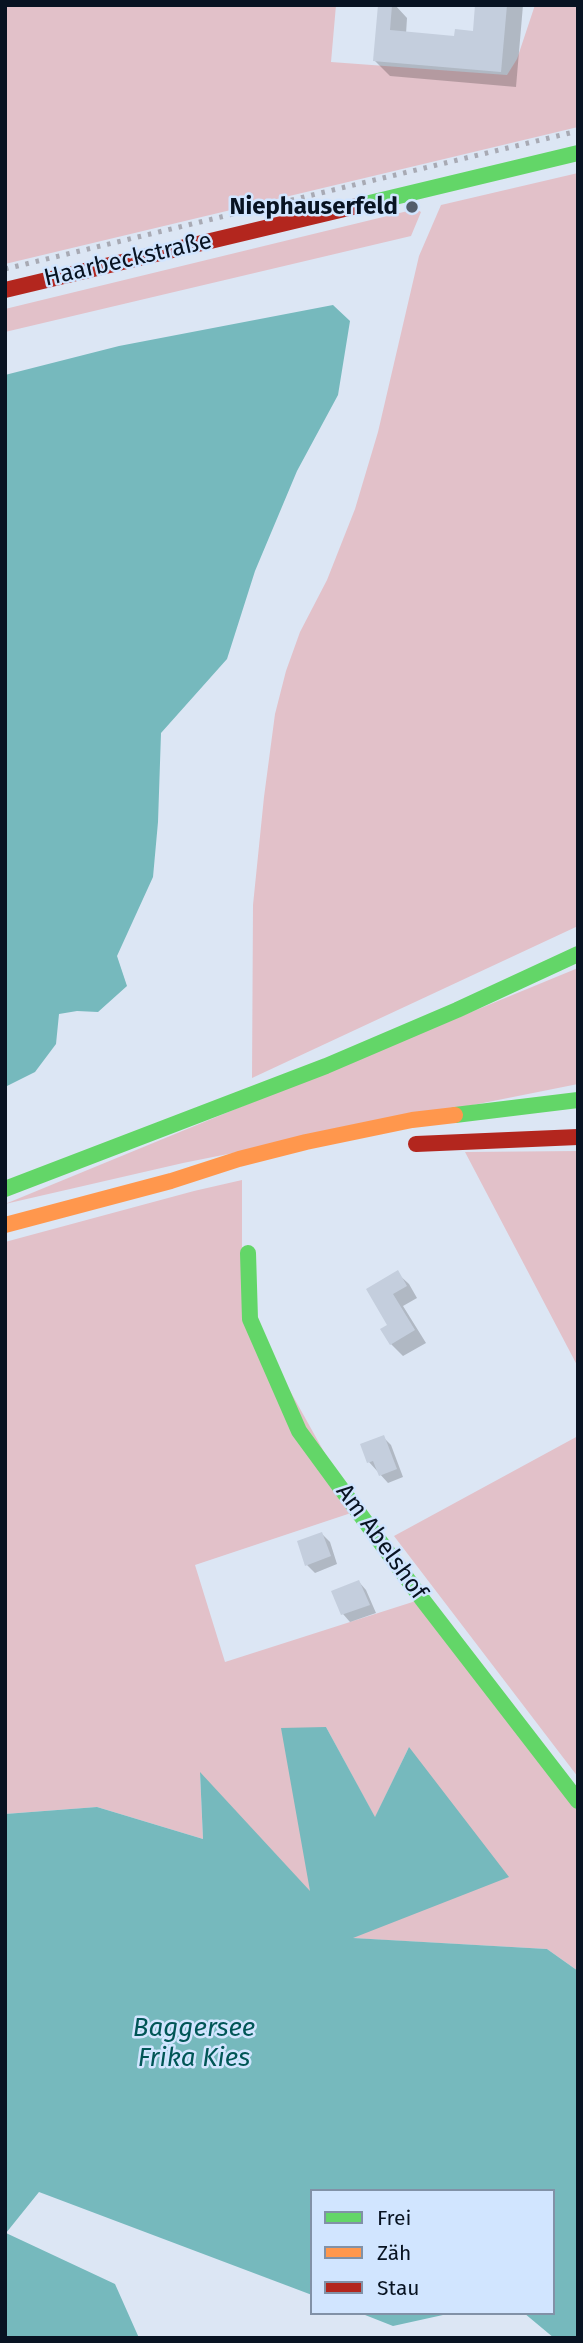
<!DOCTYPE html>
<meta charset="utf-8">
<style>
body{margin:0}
#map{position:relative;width:583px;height:2343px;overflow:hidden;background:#dce6f4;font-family:"Fira Sans",sans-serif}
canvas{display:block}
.frame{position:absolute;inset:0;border:7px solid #081322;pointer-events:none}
.legend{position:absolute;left:310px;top:2189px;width:245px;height:126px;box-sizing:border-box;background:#d1e5ff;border:2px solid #8191a7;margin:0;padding:9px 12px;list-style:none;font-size:21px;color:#081322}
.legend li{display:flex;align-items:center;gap:14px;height:35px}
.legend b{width:35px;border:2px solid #8191a7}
</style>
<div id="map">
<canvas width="583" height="2343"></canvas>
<div class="frame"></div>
<ul class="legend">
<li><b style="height:9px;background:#63d668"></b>Frei</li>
<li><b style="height:9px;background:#ff974d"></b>Zäh</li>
<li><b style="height:9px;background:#b3261e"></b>Stau</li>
</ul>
</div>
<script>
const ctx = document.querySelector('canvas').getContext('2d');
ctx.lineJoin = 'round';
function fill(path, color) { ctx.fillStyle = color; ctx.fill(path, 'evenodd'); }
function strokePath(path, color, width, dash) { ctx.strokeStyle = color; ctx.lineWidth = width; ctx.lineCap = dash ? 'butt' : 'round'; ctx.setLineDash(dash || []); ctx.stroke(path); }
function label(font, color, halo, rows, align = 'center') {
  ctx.font = font + ' "Fira Sans",sans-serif'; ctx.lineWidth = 5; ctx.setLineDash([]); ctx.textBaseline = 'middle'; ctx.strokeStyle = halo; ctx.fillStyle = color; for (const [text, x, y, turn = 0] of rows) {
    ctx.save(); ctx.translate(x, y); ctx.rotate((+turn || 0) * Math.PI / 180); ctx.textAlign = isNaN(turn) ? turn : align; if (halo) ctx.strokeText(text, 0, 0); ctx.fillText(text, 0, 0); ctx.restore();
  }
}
fill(new Path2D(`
 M 5,5 L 336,5 L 331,62 L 507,75 L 517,59 L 535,5 L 578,5 L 578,127 L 5,264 Z
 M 578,173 L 578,926 L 252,1078 L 253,905 L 264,797 L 275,714 L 286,671 L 300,632 L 327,580 L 355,509 L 378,432 L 419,256 L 441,205 Z
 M 416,209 L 421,212 L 411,236 L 5,332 L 5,309 Z
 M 578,968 L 578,1084 L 183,1163 L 5,1204 Z
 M 578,1151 L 578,1367 L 465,1152 Z
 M 242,1180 L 242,1253 L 250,1319 L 357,1511 L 195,1565 L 225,1662 L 422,1599 L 578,1801 L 578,1971 L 547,1949 L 350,1938 L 409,1747 L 375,1818 L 326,1727 L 310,1892 L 200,1773 L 203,1839 L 97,1807 L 5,1814 L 5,1242 L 194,1191 Z
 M 578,1436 L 578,1777 L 394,1536 Z`), '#e2c1c9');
fill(new Path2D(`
 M 333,305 L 350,321 L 338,395 L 297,471 L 255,571 L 227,659 L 161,733 L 158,822 L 153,877 L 117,956 L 127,986 L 98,1012 L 77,1011 L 59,1014 L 56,1044 L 35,1072 L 5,1087 L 5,375 L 119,346 Z
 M 326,1727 L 375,1817 L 409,1747 L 509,1877 L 353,1938 L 547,1949 L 578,1971 L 578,2338 L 554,2338 L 524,2313 L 553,2313 L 553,2191 L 312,2191 L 312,2295 L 39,2192 L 6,2233 L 115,2284 L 139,2338 L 5,2338 L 5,1814 L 97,1807 L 203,1839 L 200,1772 L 310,1891 L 281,1728 Z
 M 360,2313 L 452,2313 L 393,2326 Z`), '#76b9bd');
fill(new Path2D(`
 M 379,5 L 395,5 L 407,18 L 406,34 L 456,38 L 474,33 L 477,5 L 523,5 L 516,87 L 390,76 L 374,60 Z
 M 397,1273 L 409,1284 L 417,1298 L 403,1306 L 426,1343 L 403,1356 L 391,1344 L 390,1326 L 368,1290 Z
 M 383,1437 L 391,1445 L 403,1477 L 388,1483 L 369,1462 Z
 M 322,1534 L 330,1542 L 337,1564 L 315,1573 L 307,1565 Z
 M 359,1582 L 366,1590 L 376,1613 L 350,1622 L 343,1614 L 334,1592 Z`), '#0003');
fill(new Path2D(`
 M 378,5 L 392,5 L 390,30 L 454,36 L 455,29 L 473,31 L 475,5 L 507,5 L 501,72 L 373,61 Z
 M 398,1270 L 407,1286 L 393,1294 L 415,1330 L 390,1345 L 380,1329 L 387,1325 L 366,1289 Z
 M 384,1435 L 397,1469 L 379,1476 L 373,1461 L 367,1463 L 360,1444 Z
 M 322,1532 L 331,1556 L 305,1566 L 297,1541 Z
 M 359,1580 L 370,1605 L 341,1615 L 331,1591 Z`), '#c4cedd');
strokePath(new Path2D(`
 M 357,206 L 578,153
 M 455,1115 L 578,1100
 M 5,1189 L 326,1066 L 457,1010 L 578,954
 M 248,1253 L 250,1319 L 299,1431 L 422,1599 L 578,1801`), '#63d668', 16);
strokePath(new Path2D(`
 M 5,1225 L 171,1181 L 239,1159 L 306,1142 L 412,1120 L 455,1115`), '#ff974d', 16);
strokePath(new Path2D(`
 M 5,290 L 357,206
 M 416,1144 L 578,1137`), '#b3261e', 16);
strokePath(new Path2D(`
 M 5,269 L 578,131`), '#a8aab4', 5, [3.5, 7]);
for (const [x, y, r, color] of [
 [412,207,7,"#525d6c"]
]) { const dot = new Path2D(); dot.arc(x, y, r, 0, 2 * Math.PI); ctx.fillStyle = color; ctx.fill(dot); strokePath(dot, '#d1e5ff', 2.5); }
label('bold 24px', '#081322', '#d1e5ff', [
 ["Niephauserfeld",398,207]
], 'right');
label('24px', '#081322', '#d1e5ff', [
 ["Haarbeckstraße",128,260,-13],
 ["Am Abelshof",381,1542,54]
]);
label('italic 26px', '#005656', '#d1e5ff', [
 ["Baggersee",194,2029],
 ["Frika Kies",194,2059]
]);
</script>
